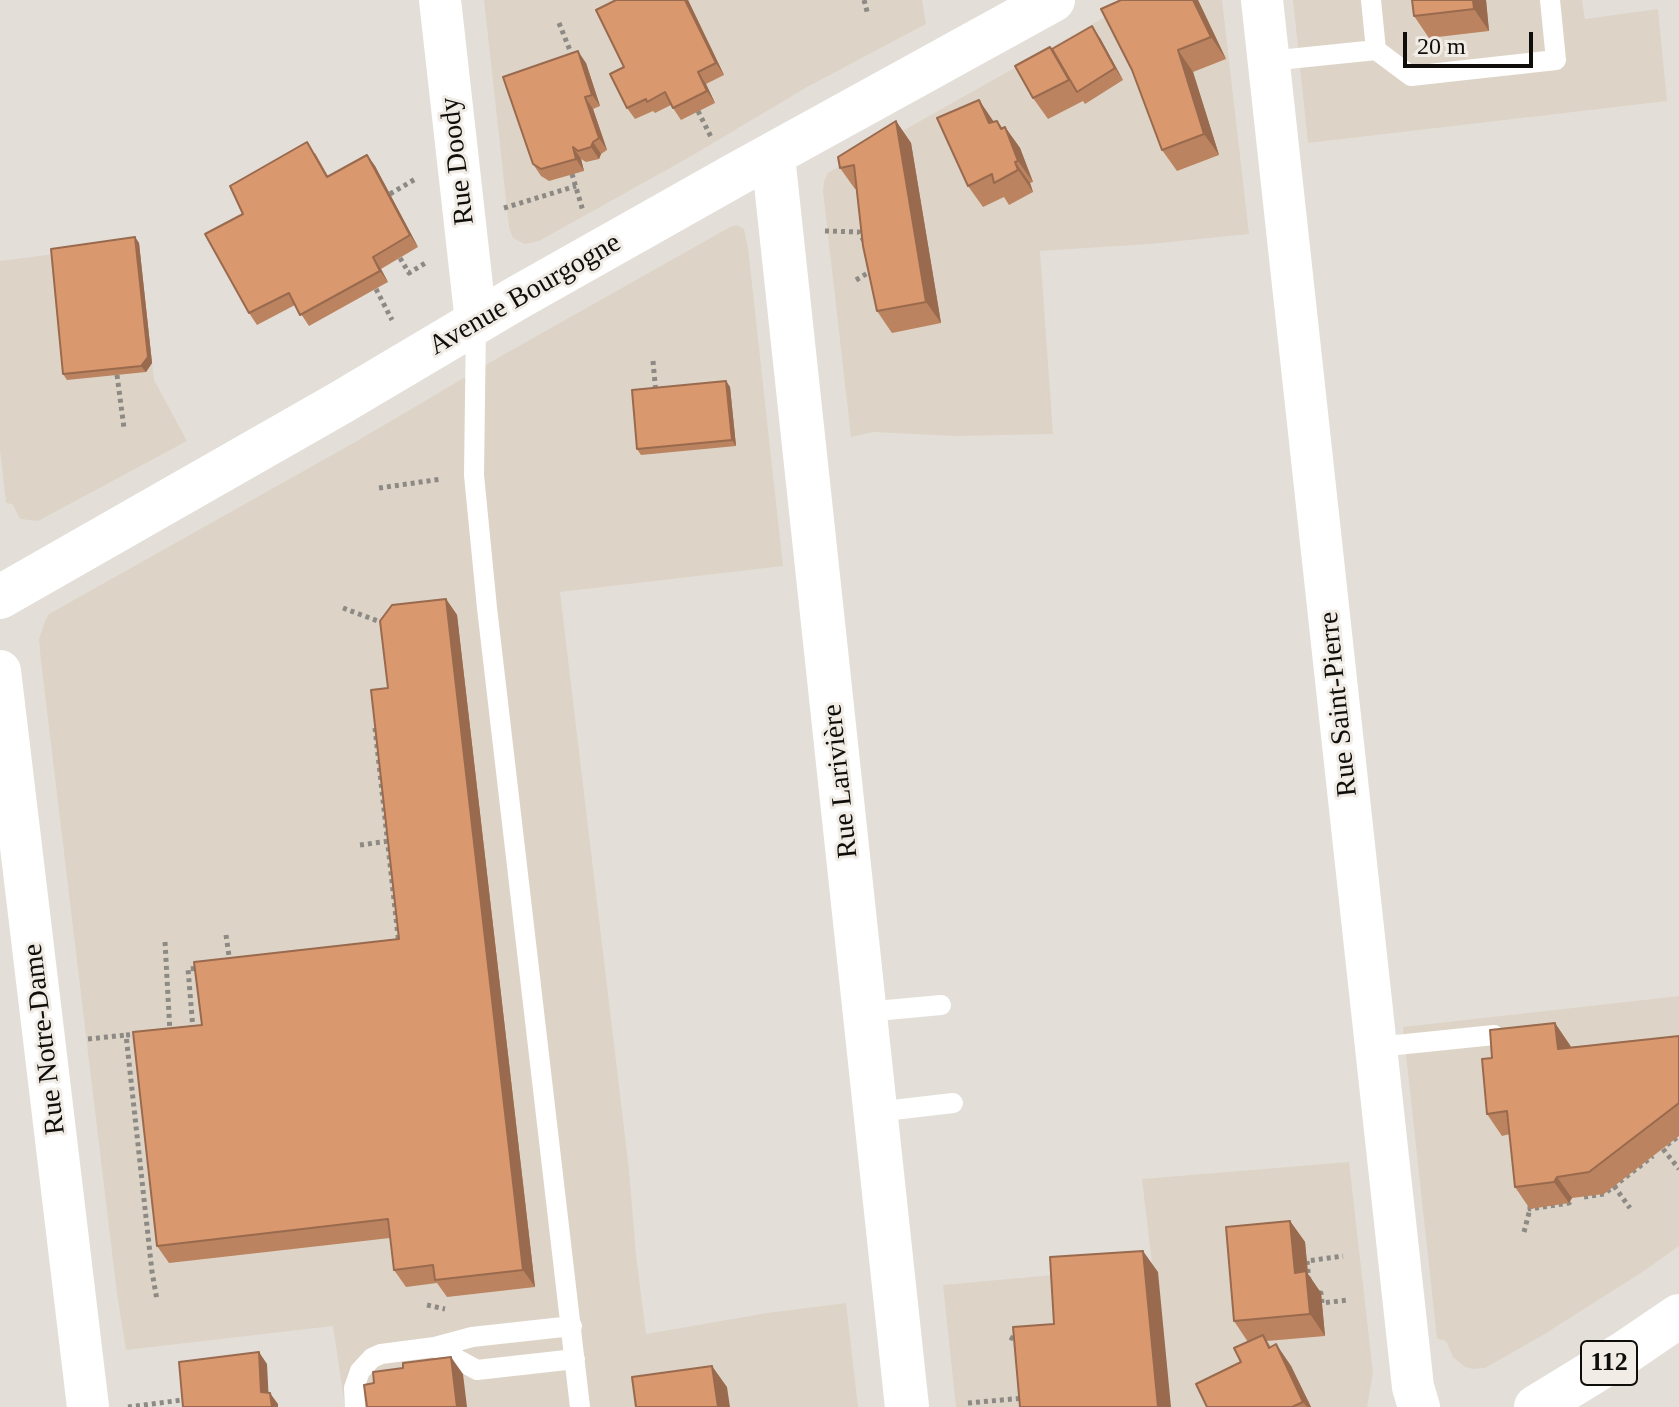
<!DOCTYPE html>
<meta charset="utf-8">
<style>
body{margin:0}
#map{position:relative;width:1679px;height:1407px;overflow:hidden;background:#e3dfd8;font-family:Georgia,serif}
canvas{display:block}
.scale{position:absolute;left:1403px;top:32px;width:130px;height:36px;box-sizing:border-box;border:4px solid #0f0e0b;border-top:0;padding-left:10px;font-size:24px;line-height:28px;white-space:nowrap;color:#0f0e0b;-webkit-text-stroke:6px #f1ece5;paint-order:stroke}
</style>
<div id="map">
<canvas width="1679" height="1407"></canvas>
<div class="scale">20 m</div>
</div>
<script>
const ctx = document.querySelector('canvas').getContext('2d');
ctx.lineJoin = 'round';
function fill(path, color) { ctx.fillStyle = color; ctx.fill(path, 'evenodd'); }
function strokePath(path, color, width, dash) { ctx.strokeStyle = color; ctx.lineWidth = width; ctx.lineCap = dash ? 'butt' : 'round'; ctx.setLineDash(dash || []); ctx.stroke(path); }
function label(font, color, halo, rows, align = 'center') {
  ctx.font = font + ' Georgia,serif'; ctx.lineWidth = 6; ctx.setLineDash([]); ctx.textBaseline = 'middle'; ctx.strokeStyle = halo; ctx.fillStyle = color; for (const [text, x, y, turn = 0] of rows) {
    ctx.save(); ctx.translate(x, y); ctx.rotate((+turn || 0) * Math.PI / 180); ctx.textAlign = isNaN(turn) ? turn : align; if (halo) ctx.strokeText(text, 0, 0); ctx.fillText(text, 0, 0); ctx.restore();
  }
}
fill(new Path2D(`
 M 484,0 L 922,0 L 926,24 L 807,87 L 688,158 L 539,241 L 525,244 L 513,238 L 509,227 Z
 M 1135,0 L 1222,0 L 1249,234 L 1150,244 L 1040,251 L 1053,434 L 954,436 L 873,432 L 851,437 L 823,191 L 824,181 L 828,173 Z
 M 1293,0 L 1582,0 L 1585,19 L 1658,9 L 1667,101 L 1308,143 Z
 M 737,225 L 744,229 L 748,248 L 783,566 L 560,592 L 629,1170 L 636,1255 L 646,1334 L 767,1313 L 846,1303 L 858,1407 L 345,1407 L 333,1326 L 126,1350 L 117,1294 L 41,661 L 39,639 L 45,621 L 49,614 L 357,441 L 496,359 L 730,227 Z
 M 139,243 L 154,380 L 187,441 L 38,521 L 20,519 L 14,507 L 12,504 L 6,503 L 0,450 L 0,261 Z
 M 1679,996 L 1679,1246 L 1644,1271 L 1543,1335 L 1485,1368 L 1473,1369 L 1465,1367 L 1453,1357 L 1447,1343 L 1444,1340 L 1437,1339 L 1403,1027 Z
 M 1349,1162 L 1373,1373 L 1367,1407 L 956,1407 L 943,1285 L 1085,1272 L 1153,1272 L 1142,1179 Z`), '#ddd4c7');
strokePath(new Path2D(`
 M 864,0 L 868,15
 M 559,23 L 573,58
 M 698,111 L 712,139
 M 572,174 L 583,211
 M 390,194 L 417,178
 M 504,208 L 576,186
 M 825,231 L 859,232 L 865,243
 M 400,258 L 409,273 L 427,262
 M 856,280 L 873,270
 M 376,289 L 392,320
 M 653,361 L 656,394
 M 117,375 L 124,428
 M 379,488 L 442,479
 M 343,608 L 386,624
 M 375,728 L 399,945
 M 360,845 L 389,841
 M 226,935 L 230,963
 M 165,942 L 170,1033
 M 192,1029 L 193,1029 L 188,969 L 200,968
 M 138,1034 L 126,1035 L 152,1272 L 157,1300
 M 88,1039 L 126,1035
 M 1667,1145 L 1679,1136
 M 1663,1149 L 1679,1169
 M 1614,1186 L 1630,1208
 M 1584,1197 L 1604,1194 L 1653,1156
 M 1530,1206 L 1530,1209 L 1569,1203 L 1571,1200
 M 1524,1232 L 1530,1209
 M 1309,1281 L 1307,1261 L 1343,1256
 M 1319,1293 L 1321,1293 L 1322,1303 L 1348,1300
 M 427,1305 L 445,1309
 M 1010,1337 L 1020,1343
 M 968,1403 L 1024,1398
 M 128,1407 L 190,1399`), '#8d8a85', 5, [4, 4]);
strokePath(new Path2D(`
 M 1376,50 L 1411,76 L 1556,60 L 1550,0
 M 1269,61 L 1376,50 L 1371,0
 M 476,322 L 474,475 L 487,608 L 580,1407
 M 865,1012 L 941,1005
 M 1377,1047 L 1494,1035
 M 876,1112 L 953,1103
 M 435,1347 L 477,1370 L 575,1359
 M 355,1407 L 354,1388 L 360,1371 L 372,1358 L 381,1354 L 435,1347 L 472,1337 L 572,1326`), '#fff', 20);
strokePath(new Path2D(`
 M 440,0 L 476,322
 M 1262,0 L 1413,1387 L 1419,1407
 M 0,671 L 88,1407`), '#fff', 42);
strokePath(new Path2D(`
 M 773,156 L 907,1407
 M 0,597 L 340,403 L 517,298 L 737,174 L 1053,0`), '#fff', 44);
strokePath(new Path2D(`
 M 1536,1407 L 1626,1352 L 1679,1316`), '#fff', 44);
fill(new Path2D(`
 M 688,0 L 724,75 L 706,84 L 715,103 L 681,120 L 671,105 L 655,113 L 653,111 L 635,119 L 627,108 L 624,67 Z
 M 1198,0 L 1226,59 L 1193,72 L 1219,155 L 1177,171 L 1162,150 L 1132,70 Z
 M 1412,0 L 1486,0 L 1489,31 L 1429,38 L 1414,16 Z
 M 1100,38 L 1123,80 L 1085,104 L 1083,101 L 1048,119 L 1033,98 L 1054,52 Z
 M 586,63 L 600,106 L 593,109 L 607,150 L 601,154 L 599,159 L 586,162 L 581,159 L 584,171 L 549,181 L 541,176 L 533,164 Z
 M 896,121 L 911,143 L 941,323 L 892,333 L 877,311 L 856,189 L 855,189 L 840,168 Z
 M 994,121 L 1003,128 L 1005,127 L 1020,148 L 1033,182 L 1030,183 L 1033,192 L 1009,205 L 1004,197 L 983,207 L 968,186 Z
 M 315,153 L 328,176 L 367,155 L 375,166 L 418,247 L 381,269 L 388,282 L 309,326 L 295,305 L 257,325 L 249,313 L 243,214 Z
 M 135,237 L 139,243 L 152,363 L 146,372 L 67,380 L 63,374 Z
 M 726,381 L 730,387 L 736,446 L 641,455 L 637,449 Z
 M 446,599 L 457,615 L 535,1287 L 447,1297 L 437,1283 L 406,1287 L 394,1270 L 390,1238 L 169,1263 L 157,1246 L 202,1025 L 399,939 L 388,688 Z
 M 1679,1036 L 1679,1136 L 1604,1194 L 1572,1198 L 1569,1203 L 1530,1209 L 1515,1187 L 1510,1134 L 1502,1136 L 1487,1114 L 1570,1045 L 1571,1047 Z
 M 1290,1221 L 1305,1242 L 1308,1274 L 1321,1293 L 1325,1336 L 1267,1341 L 1271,1347 L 1276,1344 L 1291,1366 L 1311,1407 L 1207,1407 L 1241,1362 L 1248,1342 L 1234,1321 Z`), '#bb835f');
fill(new Path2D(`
 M 685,0 L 688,0 L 724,75 L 716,63 Z
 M 1193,0 L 1198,0 L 1226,59 L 1211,37 Z
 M 1473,0 L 1486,0 L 1489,31 L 1474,9 Z
 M 1092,26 L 1100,38 L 1123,80 L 1115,68 Z
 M 1178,50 L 1193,72 L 1219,155 L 1204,134 Z
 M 578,51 L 586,63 L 600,106 L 592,95 Z
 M 698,72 L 706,84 L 715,103 L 707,91 Z
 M 585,97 L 593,109 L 607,150 L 599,138 Z
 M 979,100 L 994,122 L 989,123 Z
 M 896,121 L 911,143 L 941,323 L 926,302 Z
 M 997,121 L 1008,136 L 1005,127 L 1020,148 L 1033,182 L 1018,161 Z
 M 593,142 L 601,154 L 599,159 L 591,147 Z
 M 573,147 L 581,159 L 584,171 L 576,159 Z
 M 367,155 L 375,166 L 418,247 L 410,235 Z
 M 1015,162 L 1030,183 L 1033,192 L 1018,170 Z
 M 135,237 L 139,243 L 152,363 L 146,372 L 141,366 Z
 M 373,257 L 381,269 L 388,282 L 380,271 Z
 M 726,381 L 730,387 L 736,446 L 732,440 Z
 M 446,599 L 457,615 L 535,1287 L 523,1270 Z
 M 1555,1023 L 1570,1045 L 1574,1070 L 1558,1049 Z
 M 1557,1177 L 1572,1198 L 1569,1203 L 1554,1182 Z
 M 1290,1221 L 1305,1242 L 1308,1274 L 1321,1293 L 1325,1336 L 1310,1314 L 1295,1273 Z
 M 1143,1251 L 1158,1272 L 1171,1407 L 1158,1407 Z
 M 1276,1344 L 1291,1366 L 1311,1407 L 1307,1407 L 1303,1402 Z
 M 259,1352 L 267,1364 L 269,1403 L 261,1392 Z
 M 451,1357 L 463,1374 L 467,1407 L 457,1407 Z
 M 712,1366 L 727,1387 L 730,1407 L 718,1407 Z
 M 270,1393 L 278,1404 L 278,1407 L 272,1407 Z`), '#996a4e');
const building = new Path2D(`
 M 616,0 L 685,0 L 716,63 L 698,72 L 707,91 L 673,108 L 665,92 L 647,102 L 646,99 L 627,108 L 610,74 L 624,67 L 596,10 Z
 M 1121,0 L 1193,0 L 1211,37 L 1178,50 L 1204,134 L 1162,150 L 1132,70 L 1101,9 Z
 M 1412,0 L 1473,0 L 1474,9 L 1414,16 Z
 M 1092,26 L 1115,68 L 1077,92 L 1052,49 Z
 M 1050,47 L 1069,80 L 1033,98 L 1015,66 Z
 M 578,51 L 592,95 L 585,97 L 599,138 L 593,142 L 591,147 L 578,151 L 573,147 L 576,159 L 541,169 L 533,164 L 503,77 Z
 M 979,100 L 989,123 L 997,121 L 1001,129 L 1005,127 L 1018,161 L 1015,162 L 1018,170 L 994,183 L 992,174 L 968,186 L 937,118 Z
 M 896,121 L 926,302 L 877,311 L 863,246 L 854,165 L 840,168 L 838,157 Z
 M 307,142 L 327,177 L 367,155 L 410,235 L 373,257 L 380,271 L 300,315 L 289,293 L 249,313 L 205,234 L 243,214 L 230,186 Z
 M 135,237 L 148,357 L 141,366 L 63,374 L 51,249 Z
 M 726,381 L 732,440 L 637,449 L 632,390 Z
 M 446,599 L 523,1270 L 435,1280 L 433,1265 L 394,1270 L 388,1219 L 157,1246 L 133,1032 L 202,1025 L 194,962 L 399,939 L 371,690 L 388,688 L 380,621 L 392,605 Z
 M 1555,1023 L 1558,1049 L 1679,1036 L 1679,1103 L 1589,1172 L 1557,1177 L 1554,1182 L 1515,1187 L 1507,1111 L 1487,1114 L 1482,1059 L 1492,1058 L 1490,1030 Z
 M 1290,1221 L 1295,1273 L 1306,1271 L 1310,1314 L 1234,1321 L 1226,1227 Z
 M 1143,1251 L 1158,1407 L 1020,1407 L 1013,1327 L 1054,1324 L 1050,1257 Z
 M 1263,1335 L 1269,1348 L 1276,1344 L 1303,1402 L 1292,1407 L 1207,1407 L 1196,1384 L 1241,1362 L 1234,1348 Z
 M 259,1352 L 261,1392 L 270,1393 L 272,1407 L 183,1407 L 179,1362 Z
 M 451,1357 L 457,1407 L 367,1407 L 364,1385 L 374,1383 L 373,1372 L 403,1368 L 403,1363 Z
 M 712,1366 L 718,1407 L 636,1407 L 632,1377 Z`);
fill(building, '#da986f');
strokePath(building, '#996a4e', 2);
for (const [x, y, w] of [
 [1609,1363,56]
]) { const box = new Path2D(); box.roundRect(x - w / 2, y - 22, w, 44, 6); ctx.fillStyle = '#f1ece5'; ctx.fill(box); strokePath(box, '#0f0e0b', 2); }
label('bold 26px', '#0f0e0b', null, [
 ["112",1609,1363]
]);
label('28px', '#0f0e0b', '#f1ece5', [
 ["Rue Doody",458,161,-97],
 ["Avenue Bourgogne",525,295,-30],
 ["Rue Saint-Pierre",1339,704,-96],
 ["Rue Larivière",841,781,-96],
 ["Rue Notre-Dame",45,1039,-97]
]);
</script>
